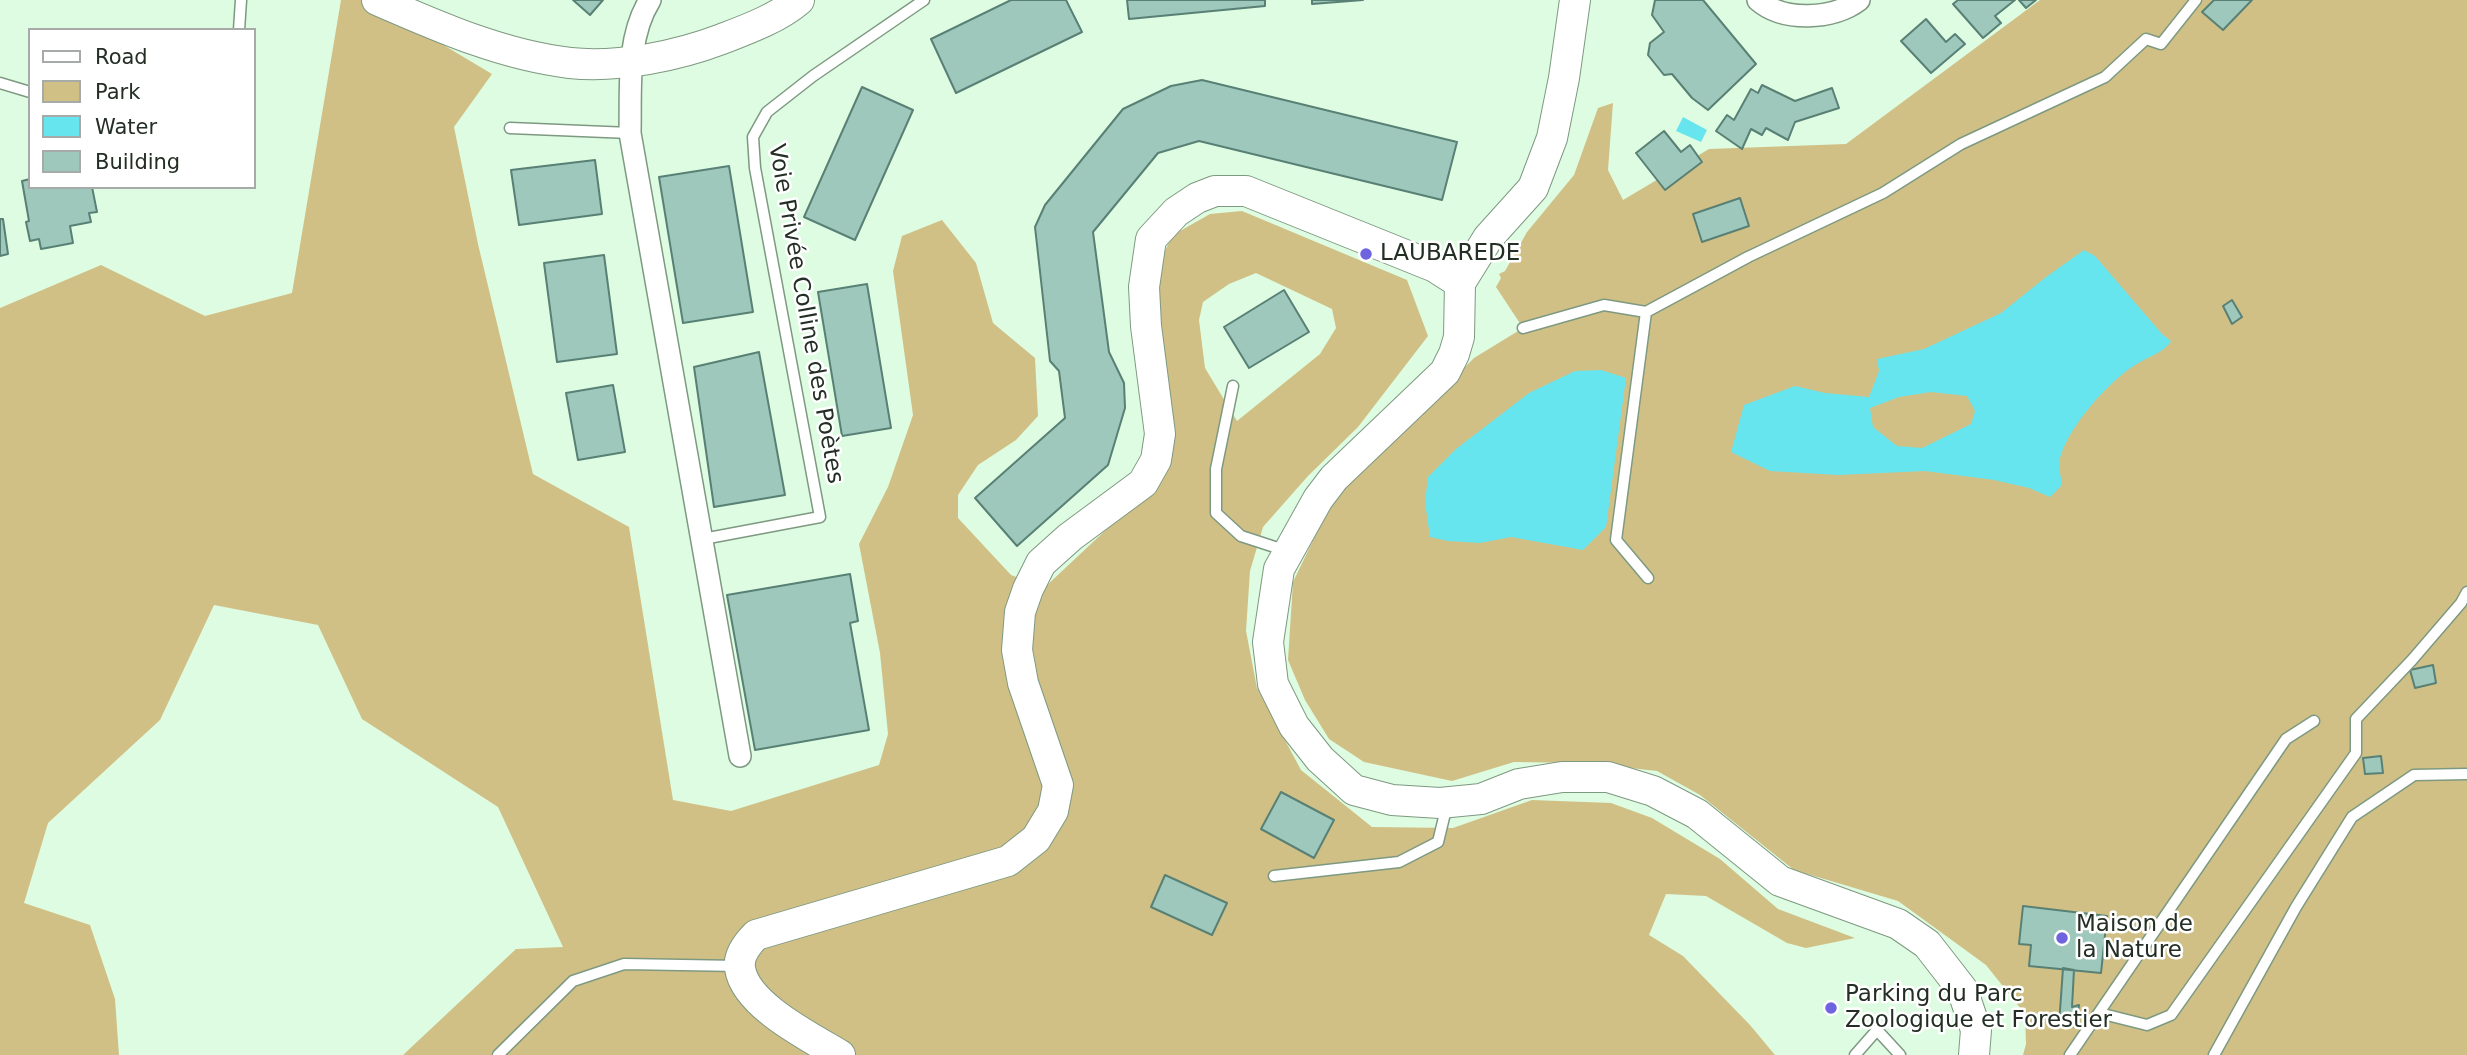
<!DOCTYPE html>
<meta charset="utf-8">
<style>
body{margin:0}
#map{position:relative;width:2467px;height:1055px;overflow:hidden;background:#defce1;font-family:"DejaVu Sans",sans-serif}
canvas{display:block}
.legend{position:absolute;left:28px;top:28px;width:228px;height:161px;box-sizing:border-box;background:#fff;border:2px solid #a7aba7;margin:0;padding:9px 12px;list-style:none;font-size:21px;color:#232e24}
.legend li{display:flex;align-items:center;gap:14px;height:35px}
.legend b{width:35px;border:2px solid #a7aba7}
</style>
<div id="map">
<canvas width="2467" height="1055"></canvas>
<ul class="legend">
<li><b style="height:9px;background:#fff"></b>Road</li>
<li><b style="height:19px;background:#d0c086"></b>Park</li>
<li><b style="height:19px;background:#67e5ef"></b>Water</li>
<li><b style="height:19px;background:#9ec8bb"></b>Building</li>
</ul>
</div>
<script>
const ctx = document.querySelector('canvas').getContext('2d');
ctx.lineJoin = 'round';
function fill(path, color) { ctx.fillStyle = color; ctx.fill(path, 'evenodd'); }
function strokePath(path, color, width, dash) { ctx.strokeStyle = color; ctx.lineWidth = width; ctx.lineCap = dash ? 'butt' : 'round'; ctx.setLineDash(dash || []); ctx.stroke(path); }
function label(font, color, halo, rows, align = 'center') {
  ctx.font = font + ' "DejaVu Sans",sans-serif'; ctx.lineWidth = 5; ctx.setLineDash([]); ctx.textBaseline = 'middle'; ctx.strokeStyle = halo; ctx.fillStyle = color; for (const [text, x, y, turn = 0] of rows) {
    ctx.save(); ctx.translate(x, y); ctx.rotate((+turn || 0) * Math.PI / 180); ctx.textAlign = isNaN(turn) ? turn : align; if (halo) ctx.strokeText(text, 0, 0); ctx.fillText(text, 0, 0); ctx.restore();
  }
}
fill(new Path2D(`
 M 341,0 L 368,0 L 492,74 L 454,127 L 478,244 L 533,474 L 629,527 L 673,800 L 731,811 L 879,765 L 888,734 L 880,653 L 859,544 L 888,487 L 913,415 L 893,271 L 902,236 L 942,220 L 976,263 L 993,323 L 1035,358 L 1038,416 L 1016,440 L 978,465 L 958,495 L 958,518 L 1011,575 L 1044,588 L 1158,481 L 1157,266 L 1173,235 L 1210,214 L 1242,211 L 1407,280 L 1428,336 L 1358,427 L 1308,476 L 1263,527 L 1250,571 L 1246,631 L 1257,688 L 1301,770 L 1372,827 L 1453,828 L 1532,800 L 1611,803 L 1652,818 L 1720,859 L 1778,909 L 1855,938 L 1806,948 L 1787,943 L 1706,896 L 1666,894 L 1649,935 L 1683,956 L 1750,1025 L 1775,1055 L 403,1055 L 516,949 L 563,947 L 498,807 L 362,719 L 318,625 L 214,605 L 160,720 L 48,823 L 24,903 L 90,925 L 115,999 L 119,1055 L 0,1055 L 0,308 L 101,265 L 205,316 L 292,293 ZM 1256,273 L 1332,309 L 1336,328 L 1320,354 L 1237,421 L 1205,368 L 1199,320 L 1203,302 L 1229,284 Z
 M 2040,0 L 2467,0 L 2467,1055 L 2023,1055 L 2026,1044 L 2025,1014 L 1986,965 L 1898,901 L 1794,870 L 1700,795 L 1657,771 L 1585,763 L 1514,762 L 1452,781 L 1364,762 L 1329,739 L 1305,700 L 1288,660 L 1293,582 L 1333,499 L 1474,358 L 1523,328 L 1496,287 L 1501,278 L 1499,274 L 1505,271 L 1527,232 L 1574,175 L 1598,108 L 1613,103 L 1608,170 L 1623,200 L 1709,149 L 1846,144 Z`), '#d0c086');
fill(new Path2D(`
 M 1683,117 L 1707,130 L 1701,142 L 1676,131 Z
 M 2084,250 L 2095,256 L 2162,334 L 2171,341 C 2164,353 2147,357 2135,365 C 2108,382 2069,426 2060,458 C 2058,465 2061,477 2062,485 L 2050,497 L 2029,488 L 1994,480 L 1925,471 L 1838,475 L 1770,471 L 1731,452 L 1744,405 L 1795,386 L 1825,393 L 1869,397 L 1879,371 L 1877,359 L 1924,349 L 2001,313 L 2046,277 ZM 1931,392 L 1967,396 L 1975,411 L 1971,424 L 1922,448 L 1897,446 L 1873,427 L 1870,408 L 1899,397 Z
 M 1601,370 L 1626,378 L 1606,527 L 1583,550 L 1511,537 L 1480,543 L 1448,541 L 1430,537 L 1425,502 L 1428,477 L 1456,449 L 1529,393 L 1575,371 Z`), '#67e5ef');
const building = new Path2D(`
 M 573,0 L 603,0 L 590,15 Z
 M 1011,0 L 1066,0 L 1082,32 L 956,93 L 931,39 Z
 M 1127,0 L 1265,0 L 1265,6 L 1129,19 Z
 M 1312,0 L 1363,0 L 1312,4 Z
 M 1655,0 L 1703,0 L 1756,64 L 1708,110 L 1692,98 L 1672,74 L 1664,75 L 1648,55 L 1650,43 L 1664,32 L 1652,15 Z
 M 1958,0 L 2015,0 L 1995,16 L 2001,23 L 1983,38 L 1953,4 Z
 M 2019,0 L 2036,0 L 2026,8 Z
 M 2214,0 L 2252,0 L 2223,30 L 2202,12 Z
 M 1926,19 L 1946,42 L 1955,34 L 1965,44 L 1931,73 L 1901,41 Z
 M 1202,80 L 1457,142 L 1442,200 L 1199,141 L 1158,153 L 1093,232 L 1109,352 L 1124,383 L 1125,408 L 1108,465 L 1017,546 L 975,498 L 1065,418 L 1059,371 L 1050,361 L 1035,227 L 1045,205 L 1123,109 L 1171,86 Z
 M 1762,85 L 1795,101 L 1832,88 L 1839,108 L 1795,122 L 1788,140 L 1766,128 L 1762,135 L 1751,129 L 1742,149 L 1716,131 L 1727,115 L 1734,120 L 1751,89 L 1758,93 Z
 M 862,87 L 913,110 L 855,240 L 804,217 Z
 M 1664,131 L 1681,152 L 1690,145 L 1702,162 L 1665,190 L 1636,153 Z
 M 595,160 L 602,214 L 519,225 L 511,170 Z
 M 729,166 L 753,312 L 683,323 L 659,177 Z
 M 30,179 L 30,187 L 92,187 L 97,212 L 89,213 L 91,222 L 70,226 L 73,243 L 41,249 L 39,239 L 30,241 L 26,222 L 29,221 L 22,181 Z
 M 1740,198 L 1749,226 L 1702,242 L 1693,214 Z
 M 0,219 L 3,219 L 8,254 L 0,256 Z
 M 604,255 L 617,354 L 557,362 L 544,263 Z
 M 867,284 L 891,428 L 842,436 L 818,292 Z
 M 1284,290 L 1309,332 L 1249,368 L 1224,327 Z
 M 2232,300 L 2242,317 L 2232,324 L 2223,306 Z
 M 759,352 L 785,495 L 714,507 L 694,367 Z
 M 613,385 L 625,452 L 578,460 L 566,393 Z
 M 850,574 L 858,621 L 850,623 L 869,730 L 755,750 L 727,595 Z
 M 2433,665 L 2436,683 L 2415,688 L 2410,670 Z
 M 2381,756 L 2383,773 L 2365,774 L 2363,758 Z
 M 1281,792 L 1334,820 L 1314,858 L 1261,829 Z
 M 1165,875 L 1227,903 L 1212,935 L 1151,907 Z
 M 2023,906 L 2107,916 L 2101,973 L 2029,966 L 2031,945 L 2019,944 Z
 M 2063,968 L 2074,970 L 2072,1007 L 2079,1005 L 2077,1027 L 2059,1025 Z`);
fill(building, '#9ec8bb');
strokePath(building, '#588075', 2);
const lane = new Path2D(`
 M 239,30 L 241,0
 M 0,83 L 30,92
 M 510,128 L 630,133
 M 1646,312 L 1616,540 L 1648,578
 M 1523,328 L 1604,305 L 1646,312 L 1748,257 L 1883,193 L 1961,144 L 2105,77 L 2146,39 L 2161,44 L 2196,0
 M 1233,386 L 1216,469 L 1216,513 L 1241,536 L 1287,551
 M 703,539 L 820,517 L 755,168 L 753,137 L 767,112 L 813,76 L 924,0
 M 1274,876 L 1399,862 L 1438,842 L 1447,805
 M 2099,1013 L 2147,1025 L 2171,1015 L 2356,753 L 2356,719 L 2412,660 L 2461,603 L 2467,592
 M 498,1055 L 573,981 L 624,964 L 739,966
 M 1855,1055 L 1877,1030 L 1900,1055
 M 2070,1055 L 2286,739 L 2314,721
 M 2214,1055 L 2296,907 L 2352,817 L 2414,775 L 2467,774`);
const street = new Path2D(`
 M 650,0 C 626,38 631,90 630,133 L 740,756
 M 1758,0 C 1783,22 1833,20 1859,0`);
const secondary = new Path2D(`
 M 377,0 C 439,27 502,55 570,63 C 619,68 677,56 722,39 C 748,29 778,18 799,0
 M 1575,0 L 1564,78 L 1552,138 L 1533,188 L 1488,238 L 1460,283 L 1459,337 L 1454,354 L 1445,372 L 1334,478 L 1318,499 L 1279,569 L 1268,642 L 1273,684 L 1294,726 L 1320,759 L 1354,790 L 1392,800 L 1440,803 L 1481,799 L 1519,784 L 1562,777 L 1608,777 L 1653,791 L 1697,814 L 1780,881 L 1898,924 L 1927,944 L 1962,989 L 1976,1030 L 1974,1055
 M 840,1055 C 810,1037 745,1005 740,968 C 738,955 748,943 756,935 L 1008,861 L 1036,839 L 1053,811 L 1058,785 L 1023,683 L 1017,650 L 1020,612 L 1028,589 L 1041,563 L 1070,537 L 1143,483 L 1156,460 L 1160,434 L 1146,326 L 1144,287 L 1151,239 L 1176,212 L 1197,198 L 1215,191 L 1246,191 L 1435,267 L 1460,283`);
strokePath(lane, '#7e9981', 13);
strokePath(street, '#7e9981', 24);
strokePath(secondary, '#7e9981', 32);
strokePath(lane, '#fff', 10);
strokePath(street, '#fff', 21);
strokePath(secondary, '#fff', 30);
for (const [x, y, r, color] of [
 [1366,254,7,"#6e64df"],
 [2062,938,7,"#6e64df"],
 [1831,1008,7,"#6e64df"]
]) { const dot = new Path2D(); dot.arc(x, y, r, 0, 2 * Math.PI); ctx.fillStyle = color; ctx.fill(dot); strokePath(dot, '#fff', 2.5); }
label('23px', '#232e24', '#fff', [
 ["LAUBAREDE",1380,254],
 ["Maison de",2076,925],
 ["la Nature",2076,951],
 ["Parking du Parc",1845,995],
 ["Zoologique et Forestier",1845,1021]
], 'left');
label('23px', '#232e24', '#fff', [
 ["Voie Privée Colline des Poètes",805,314,80]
]);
</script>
